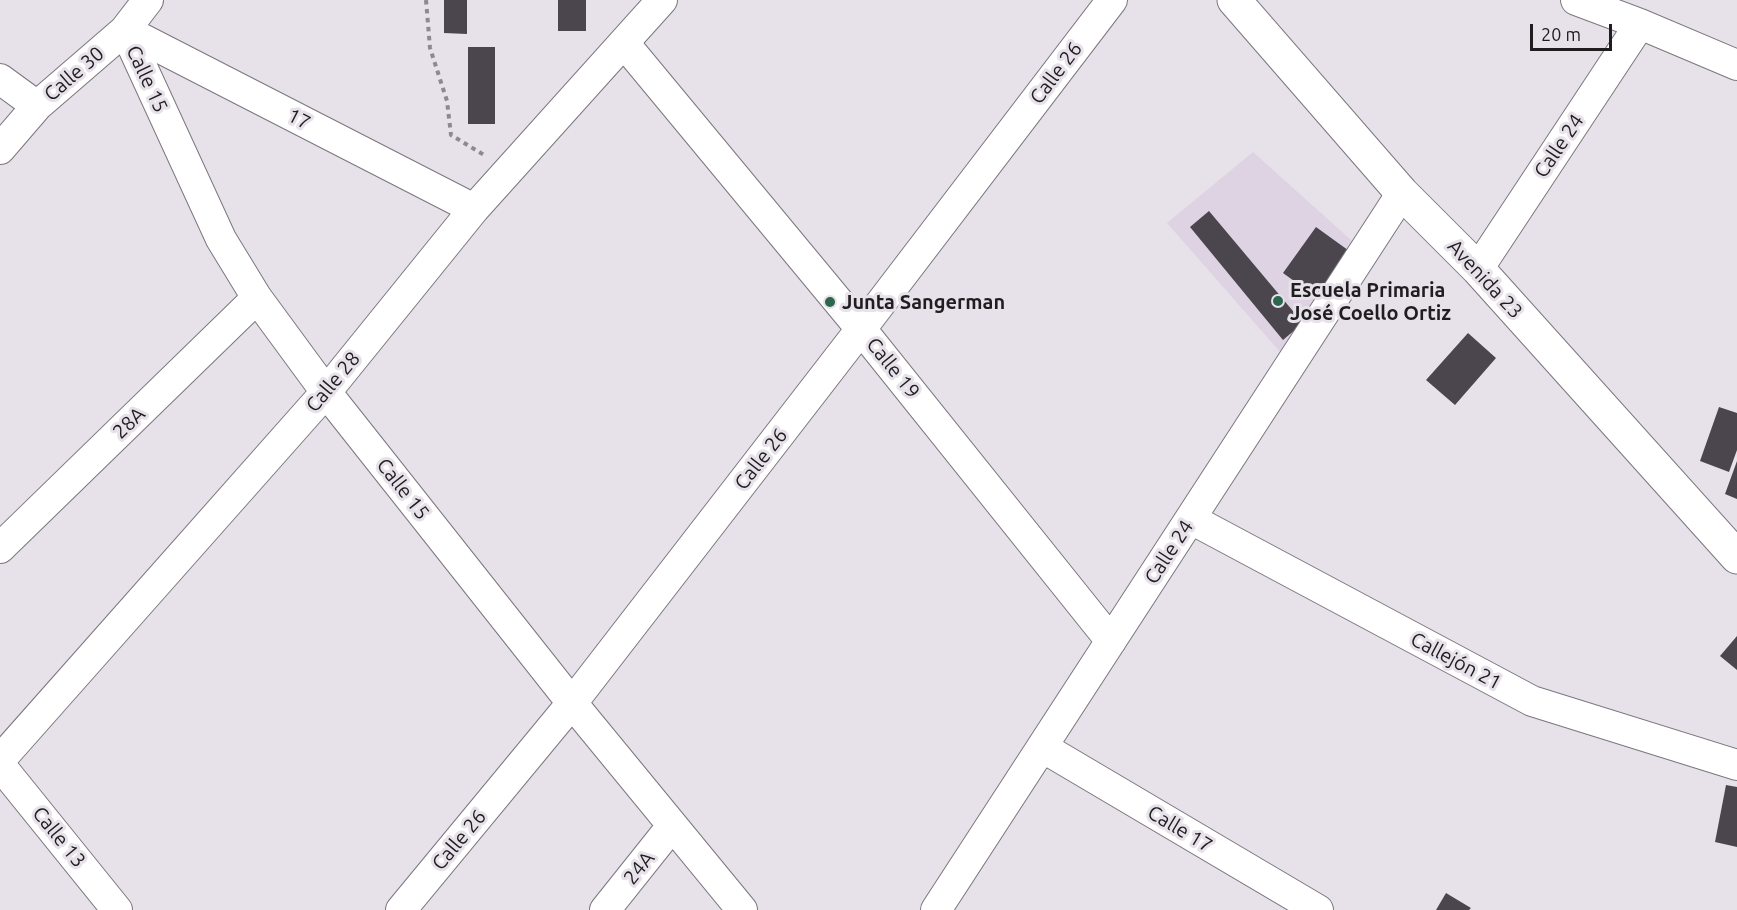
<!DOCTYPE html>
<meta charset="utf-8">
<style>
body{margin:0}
#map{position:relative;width:1737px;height:910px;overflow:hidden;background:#e7e1ea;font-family:Ubuntu,sans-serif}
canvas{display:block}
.scale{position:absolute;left:1530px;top:24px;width:82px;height:27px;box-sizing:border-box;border:3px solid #1f1d20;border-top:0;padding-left:8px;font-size:18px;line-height:21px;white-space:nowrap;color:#1f1d20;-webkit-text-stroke:4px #e7e1ea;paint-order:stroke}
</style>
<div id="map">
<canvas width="1737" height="910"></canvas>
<div class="scale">20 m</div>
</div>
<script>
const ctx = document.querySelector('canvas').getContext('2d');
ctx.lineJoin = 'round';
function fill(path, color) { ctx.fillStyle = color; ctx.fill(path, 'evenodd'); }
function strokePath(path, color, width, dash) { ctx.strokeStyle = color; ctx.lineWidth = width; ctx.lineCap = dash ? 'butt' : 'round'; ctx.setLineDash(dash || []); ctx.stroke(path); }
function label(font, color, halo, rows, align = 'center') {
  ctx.font = font + ' Ubuntu,sans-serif'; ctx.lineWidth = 6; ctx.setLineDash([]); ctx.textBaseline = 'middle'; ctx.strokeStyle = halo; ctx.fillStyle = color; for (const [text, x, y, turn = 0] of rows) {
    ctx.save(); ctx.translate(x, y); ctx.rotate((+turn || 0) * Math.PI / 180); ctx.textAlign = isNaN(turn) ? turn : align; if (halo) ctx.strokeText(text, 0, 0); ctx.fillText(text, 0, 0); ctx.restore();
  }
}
fill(new Path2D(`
 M 1253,152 L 1360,248 L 1281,353 L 1167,223 Z`), '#ded3e2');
fill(new Path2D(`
 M 444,0 L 467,0 L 467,34 L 444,33 Z
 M 558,0 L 586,0 L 586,31 L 558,31 Z
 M 468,47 L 495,47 L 495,124 L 468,124 Z
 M 1209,211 L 1303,323 L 1283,340 L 1190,227 Z
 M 1316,227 L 1352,253 L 1319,299 L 1283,273 Z
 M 1468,333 L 1496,358 L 1455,405 L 1426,380 Z
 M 1719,407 L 1737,413 L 1737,450 L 1729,472 L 1700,461 Z
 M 1737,461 L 1737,499 L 1725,494 Z
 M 1737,636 L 1737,670 L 1720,656 Z
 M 1726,785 L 1737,787 L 1737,847 L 1715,842 Z
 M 1446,893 L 1471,908 L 1469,910 L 1436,910 Z`), '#4b464d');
const street = new Path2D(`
 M 1576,0 L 1640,24 L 1737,65
 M 125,30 L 221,239 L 257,298 L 326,392 L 572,703 L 742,910
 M 125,30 L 474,209
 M 624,43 L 861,329 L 1111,641
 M 0,79 L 37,106
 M 0,149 L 37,106 L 125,30 L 148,0
 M 1478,269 L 1640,24
 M 1191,519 L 1532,701 L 1737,765
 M 0,548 L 257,298
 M 1042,747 L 1318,910
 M 0,760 L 326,392 L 474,209 L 662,0
 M 0,765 L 117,910
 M 401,910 L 572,703 L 861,329 L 1112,0
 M 605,910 L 672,826
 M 936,910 L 1402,193`);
const secondary = new Path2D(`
 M 1234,0 L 1402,193 L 1478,269 L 1737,557`);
strokePath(street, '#7c767e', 32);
strokePath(secondary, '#7c767e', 35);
strokePath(new Path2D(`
 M 426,0 L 430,48 L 447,101 L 451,135 L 484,155`), '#8d8990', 4, [4.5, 4.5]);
strokePath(street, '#fff', 30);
strokePath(secondary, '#fff', 33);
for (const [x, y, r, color] of [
 [1278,301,6,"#2c664e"],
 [830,302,6,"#2c664e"]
]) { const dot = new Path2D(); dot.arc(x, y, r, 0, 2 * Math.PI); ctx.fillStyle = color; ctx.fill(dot); strokePath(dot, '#e7e1ea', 2); }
label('20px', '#1f1d20', '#e7e1ea', [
 ["Calle 26",1056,73,-53],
 ["Calle 30",74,74,-41],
 ["Calle 15",147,79,65],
 ["17",299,119,27],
 ["Calle 24",1559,146,-56],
 ["Avenida 23",1485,279,47],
 ["Calle 19",893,368,51],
 ["Calle 28",333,382,-50],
 ["28A",129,423,-44],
 ["Calle 26",761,459,-52],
 ["Calle 15",403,489,52],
 ["Calle 24",1169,552,-57],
 ["Callejón 21",1456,661,28],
 ["Calle 17",1180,829,31],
 ["Calle 13",59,837,51],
 ["Calle 26",459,840,-50],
 ["24A",639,868,-51]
]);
label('bold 20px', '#1f1d20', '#e7e1ea', [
 ["Escuela Primaria",1290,290],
 ["José Coello Ortiz",1290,313],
 ["Junta Sangerman",842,302]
], 'left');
</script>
